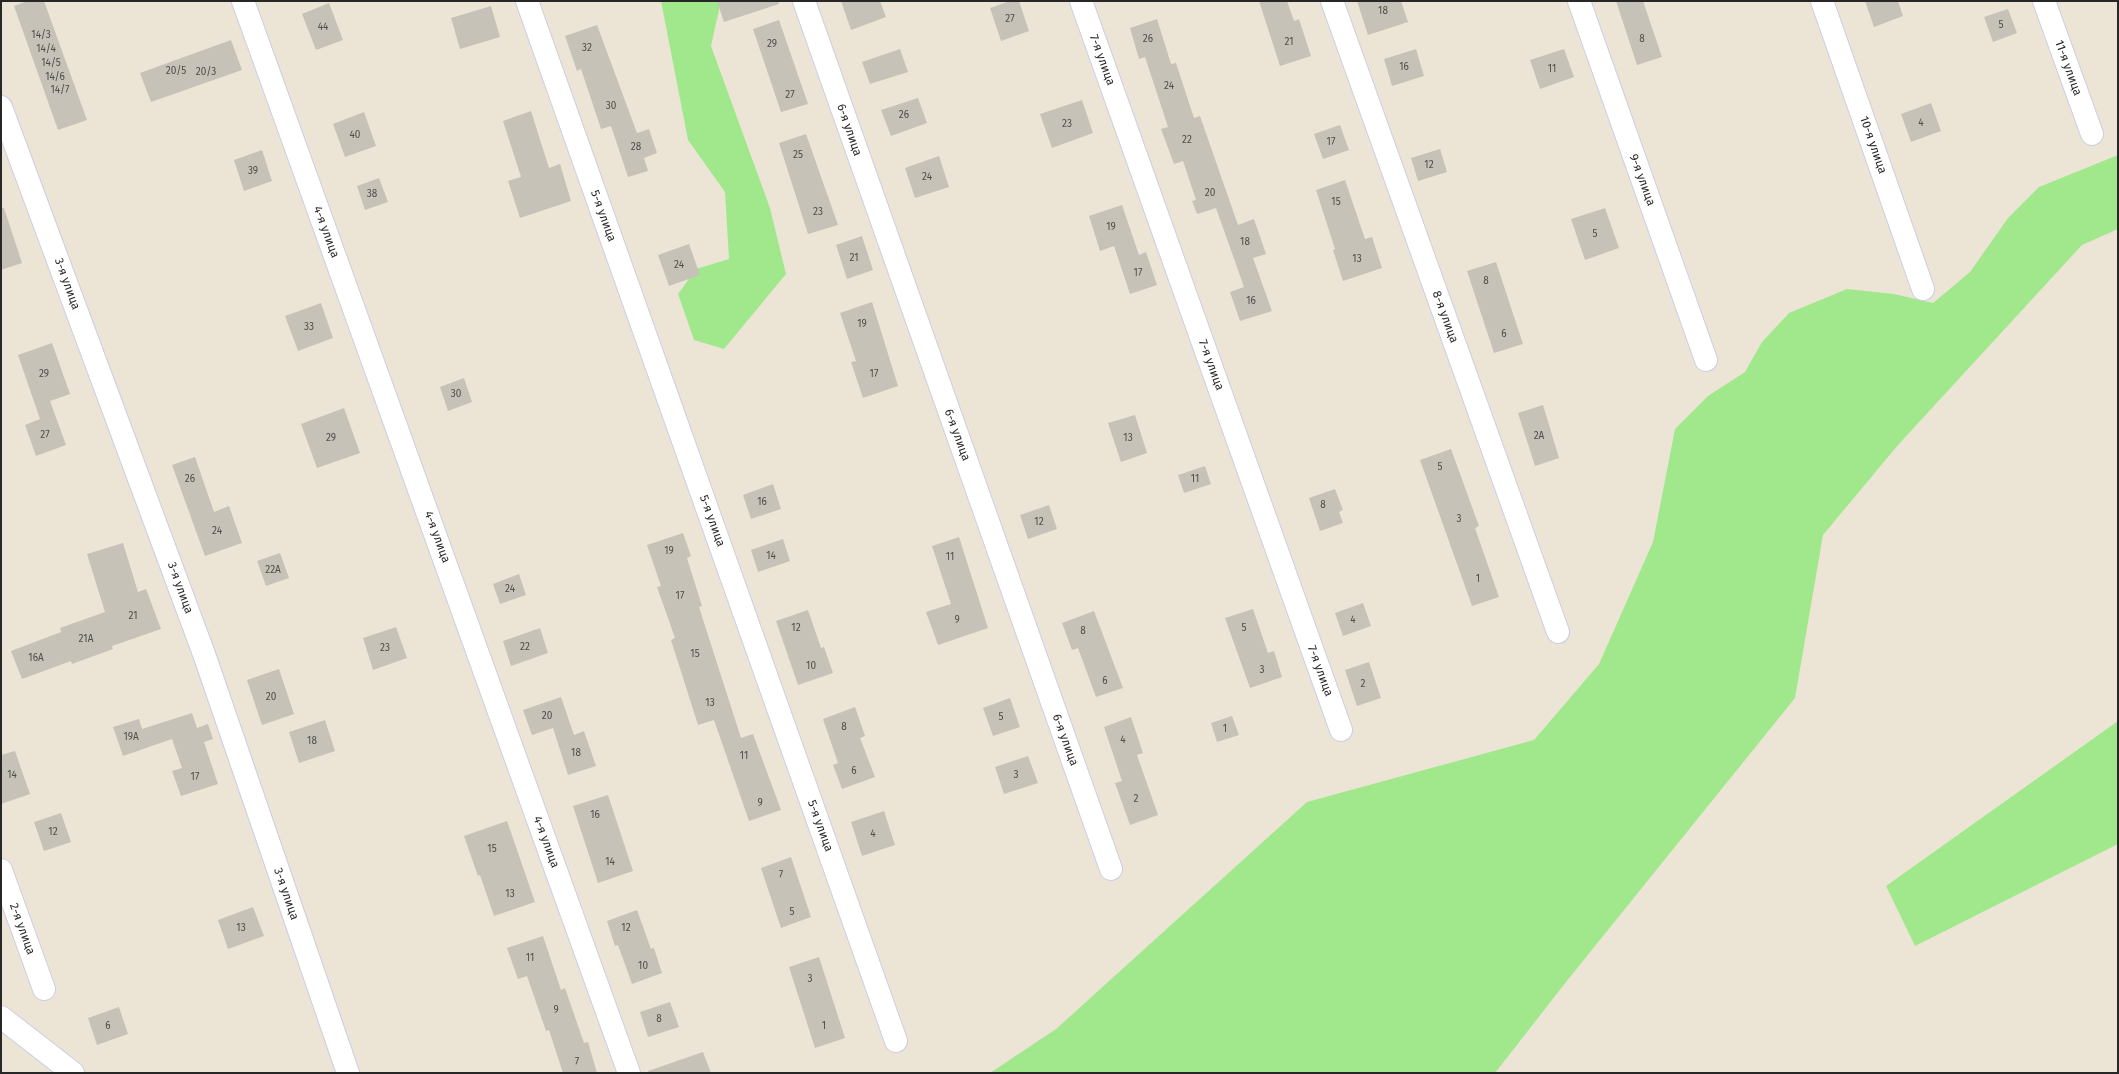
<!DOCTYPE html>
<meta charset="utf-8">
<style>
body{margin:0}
#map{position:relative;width:2119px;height:1074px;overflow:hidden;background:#ece5d6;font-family:"Fira Sans",sans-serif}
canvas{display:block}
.frame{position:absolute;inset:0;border:2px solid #272727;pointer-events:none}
</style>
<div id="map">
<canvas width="2119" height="1074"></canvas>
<div class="frame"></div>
</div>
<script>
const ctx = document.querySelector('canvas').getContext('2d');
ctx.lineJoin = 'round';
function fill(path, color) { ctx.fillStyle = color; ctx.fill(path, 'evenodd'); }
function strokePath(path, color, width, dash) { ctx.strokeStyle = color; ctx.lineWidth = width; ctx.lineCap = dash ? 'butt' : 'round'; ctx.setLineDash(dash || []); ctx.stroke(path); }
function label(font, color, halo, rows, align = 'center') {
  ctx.font = font + ' "Fira Sans",sans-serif'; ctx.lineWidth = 4; ctx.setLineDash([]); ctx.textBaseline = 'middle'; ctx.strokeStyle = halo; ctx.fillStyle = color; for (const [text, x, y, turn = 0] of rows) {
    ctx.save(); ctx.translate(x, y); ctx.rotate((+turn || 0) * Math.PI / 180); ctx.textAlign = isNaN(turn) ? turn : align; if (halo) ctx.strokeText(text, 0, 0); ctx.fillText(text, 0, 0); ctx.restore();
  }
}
fill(new Path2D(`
 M 661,1 L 721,1 L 711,46 L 770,208 L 786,274 L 724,349 L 694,340 L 678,294 L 696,269 L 729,259 L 725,192 L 688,140 Z
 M 2118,155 L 2118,229 L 2082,245 L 1898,445 L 1823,535 L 1795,698 L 1566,982 L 1495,1073 L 990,1073 L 1056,1029 L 1307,802 L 1534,740 L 1599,664 L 1653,542 L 1675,429 L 1708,396 L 1745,372 L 1762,342 L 1789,313 L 1847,289 L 1894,294 L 1933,303 L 1970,272 L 2008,218 L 2039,187 Z
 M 2118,721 L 2118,844 L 1915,946 L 1886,886 Z`), '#a1e88d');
fill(new Path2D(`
 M 27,1 L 44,1 L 87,120 L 58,130 L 14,6 Z
 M 717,1 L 778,1 L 779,4 L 724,22 Z
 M 841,1 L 880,1 L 886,17 L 851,30 Z
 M 1010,1 L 1019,1 L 1029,31 L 1001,41 L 990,8 Z
 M 1259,1 L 1287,1 L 1294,21 L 1299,19 L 1311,56 L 1280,66 Z
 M 1357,1 L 1401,1 L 1408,22 L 1368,35 Z
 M 1616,1 L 1643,1 L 1662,57 L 1637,65 Z
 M 1865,1 L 1898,1 L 1903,16 L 1874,27 Z
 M 329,3 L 343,40 L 316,50 L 302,14 Z
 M 491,6 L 500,37 L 460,49 L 451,18 Z
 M 2008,9 L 2017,33 L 1993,42 L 1984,17 Z
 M 1157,19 L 1171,64 L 1176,63 L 1194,118 L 1200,116 L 1238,225 L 1254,219 L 1266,254 L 1253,258 L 1272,311 L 1240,321 L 1230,292 L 1244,287 L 1216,208 L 1197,214 L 1192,201 L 1196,200 L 1183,161 L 1174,164 L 1161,129 L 1168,127 L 1145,57 L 1139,59 L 1130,28 Z
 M 779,20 L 808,104 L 781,112 L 753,29 Z
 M 597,25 L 637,133 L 649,129 L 657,153 L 644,158 L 648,171 L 628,177 L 611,126 L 601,129 L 581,69 L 577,71 L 565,36 Z
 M 231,40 L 242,70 L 151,102 L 140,73 Z
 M 900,49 L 908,72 L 870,84 L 862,62 Z
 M 1416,49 L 1424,76 L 1392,86 L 1384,59 Z
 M 1564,49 L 1574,77 L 1540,89 L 1530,60 Z
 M 918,98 L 927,123 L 891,136 L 881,110 Z
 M 1082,100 L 1093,133 L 1052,148 L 1040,114 Z
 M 1931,103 L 1941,131 L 1911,142 L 1901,114 Z
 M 531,111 L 549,168 L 560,164 L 571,201 L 520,218 L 508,181 L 521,177 L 503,121 Z
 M 364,112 L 376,146 L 345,157 L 333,124 Z
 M 1340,125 L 1349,150 L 1323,159 L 1314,134 Z
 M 806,134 L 838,225 L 808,234 L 779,143 Z
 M 1440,149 L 1447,172 L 1418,181 L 1411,158 Z
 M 262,150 L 272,181 L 244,191 L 234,160 Z
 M 939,156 L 949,187 L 915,198 L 905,168 Z
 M 379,178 L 388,202 L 365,210 L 357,186 Z
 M 1345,180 L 1365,239 L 1372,237 L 1382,268 L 1343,281 L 1333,250 L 1335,249 L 1316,190 Z
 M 1122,205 L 1139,255 L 1146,252 L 1157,285 L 1130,294 L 1114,246 L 1100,251 L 1089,216 Z
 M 1,208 L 4,208 L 22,263 L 1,270 Z
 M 1605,208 L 1619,248 L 1585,260 L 1571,219 Z
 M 862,236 L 873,270 L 847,279 L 836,245 Z
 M 689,244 L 700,275 L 669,286 L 658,255 Z
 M 1496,262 L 1523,344 L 1494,353 L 1467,271 Z
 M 872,302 L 898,386 L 863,398 L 851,362 L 856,361 L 840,313 Z
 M 321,303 L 333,338 L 298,351 L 285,316 Z
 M 52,343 L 70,394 L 50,401 L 66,445 L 36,456 L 25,425 L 40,419 L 18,355 Z
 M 464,378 L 472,402 L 448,411 L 440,387 Z
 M 1543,405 L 1559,458 L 1535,466 L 1518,413 Z
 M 344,408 L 360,453 L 317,468 L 301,424 Z
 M 1135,415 L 1147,453 L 1121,462 L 1108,423 Z
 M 1451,449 L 1479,526 L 1475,528 L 1499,597 L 1472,606 L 1420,460 Z
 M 195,457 L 214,512 L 229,506 L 242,543 L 205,556 L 172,465 Z
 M 1205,466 L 1211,484 L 1184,493 L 1178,475 Z
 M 773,484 L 781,509 L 751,519 L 743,495 Z
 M 1335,489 L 1343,510 L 1339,512 L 1343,523 L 1320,531 L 1309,498 Z
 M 1049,505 L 1057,529 L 1028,539 L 1020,515 Z
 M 683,533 L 691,556 L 687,558 L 702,606 L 699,607 L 741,738 L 753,734 L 781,810 L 749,821 L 714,720 L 698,725 L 671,640 L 675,638 L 657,587 L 661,586 L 647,545 Z
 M 959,537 L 988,628 L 938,645 L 926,612 L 951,604 L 932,546 Z
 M 783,539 L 790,561 L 758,572 L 751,550 Z
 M 123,543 L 138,592 L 146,589 L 161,629 L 112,646 L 113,649 L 72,664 L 71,661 L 22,679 L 11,651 L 61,632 L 60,628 L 105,612 L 87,554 Z
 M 280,553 L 289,578 L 266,586 L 257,561 Z
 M 519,574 L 526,595 L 500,604 L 493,584 Z
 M 1363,603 L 1371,626 L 1343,636 L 1335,613 Z
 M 1253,609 L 1268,653 L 1274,651 L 1282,677 L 1250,688 L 1225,618 Z
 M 808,610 L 821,648 L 824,647 L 833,673 L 798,685 L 776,621 Z
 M 1094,611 L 1123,688 L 1096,697 L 1078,648 L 1072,650 L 1062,623 Z
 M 396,627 L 407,658 L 373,670 L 363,638 Z
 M 540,628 L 548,653 L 511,666 L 503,641 Z
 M 1369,662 L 1381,698 L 1357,706 L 1345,670 Z
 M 279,669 L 294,714 L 262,725 L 247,680 Z
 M 561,697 L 574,735 L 584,731 L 596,766 L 568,775 L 553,728 L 532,735 L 523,710 Z
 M 1010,698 L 1020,727 L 993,736 L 983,708 Z
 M 855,707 L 865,736 L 860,738 L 875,777 L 842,789 L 833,765 L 838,763 L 823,719 Z
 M 192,713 L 197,728 L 208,724 L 213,739 L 204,742 L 218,784 L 181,796 L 172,771 L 182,768 L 172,739 L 123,756 L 113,727 L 139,719 L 142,729 Z
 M 1232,716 L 1239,735 L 1217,742 L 1211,723 Z
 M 1131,717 L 1143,753 L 1137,755 L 1158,815 L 1130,825 L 1115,783 L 1122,781 L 1104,727 Z
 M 325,720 L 335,751 L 299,763 L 289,732 Z
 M 15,751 L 30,794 L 1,804 L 1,755 Z
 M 1028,756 L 1038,783 L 1004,794 L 995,767 Z
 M 608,795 L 633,871 L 598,883 L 573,806 Z
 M 884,811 L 895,845 L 862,856 L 851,822 Z
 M 61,813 L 71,842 L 44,851 L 34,822 Z
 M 507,821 L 535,902 L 494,916 L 480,875 L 478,876 L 464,836 Z
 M 791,857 L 811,917 L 781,928 L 761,868 Z
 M 253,907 L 264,936 L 228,949 L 218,920 Z
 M 637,910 L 651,949 L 654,948 L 662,973 L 632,984 L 618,945 L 615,946 L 607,921 Z
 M 543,936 L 561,990 L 565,988 L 584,1043 L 588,1042 L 597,1073 L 563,1073 L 549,1030 L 546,1031 L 527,976 L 518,979 L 507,948 Z
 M 819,957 L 845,1038 L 815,1048 L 789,967 Z
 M 670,1002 L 679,1027 L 648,1037 L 640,1012 Z
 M 119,1007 L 128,1034 L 97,1045 L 88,1018 Z
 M 703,1052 L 711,1073 L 649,1073 L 648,1071 Z`), '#c6c2b7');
const minor = new Path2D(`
 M 243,1 L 629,1073
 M 527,1 L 896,1041
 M 804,1 L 1111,869
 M 1081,1 L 1341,730
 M 1332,1 L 1558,632
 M 1579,1 L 1706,360
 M 1822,1 L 1923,289
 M 2044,1 L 2092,134
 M 1,107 L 204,654 L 348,1073
 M 1,870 L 44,989`);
const tertiary = new Path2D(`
 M 1,1017 L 73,1073`);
strokePath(minor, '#cccde2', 24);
strokePath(tertiary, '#cccde2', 24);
strokePath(minor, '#fff', 22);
strokePath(tertiary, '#fff', 22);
label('10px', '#4f4e4b', null, [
 ["18",1383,11],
 ["27",1010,19],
 ["5",2001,25],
 ["44",323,27],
 ["14/3",41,35],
 ["26",1148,39],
 ["8",1642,39],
 ["21",1289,42],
 ["29",772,44],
 ["32",587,48],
 ["14/4",46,49],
 ["14/5",51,63],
 ["16",1404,67],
 ["11",1552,69],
 ["20/5",176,71],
 ["20/3",206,72],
 ["14/6",55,77],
 ["24",1169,86],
 ["14/7",60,90],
 ["27",790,95],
 ["30",611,106],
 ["26",904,115],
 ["4",1921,123],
 ["23",1067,124],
 ["40",355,135],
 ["22",1187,140],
 ["17",1331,142],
 ["28",636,147],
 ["25",798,155],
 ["12",1429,165],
 ["39",253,171],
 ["24",927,177],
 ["20",1210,193],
 ["38",372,194],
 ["15",1336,202],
 ["23",818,212],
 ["19",1111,227],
 ["5",1595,234],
 ["18",1245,242],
 ["21",854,258],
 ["13",1357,259],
 ["24",679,265],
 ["17",1138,273],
 ["8",1486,281],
 ["16",1251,301],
 ["19",862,324],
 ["33",309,327],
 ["6",1504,334],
 ["29",44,374],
 ["17",874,374],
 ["30",456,394],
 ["27",45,435],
 ["2А",1539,436],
 ["29",331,438],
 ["13",1128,438],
 ["5",1440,467],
 ["26",190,479],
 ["11",1195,479],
 ["16",762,502],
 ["8",1323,505],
 ["3",1459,519],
 ["12",1039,522],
 ["24",217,531],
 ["19",669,551],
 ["14",771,556],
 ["11",950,557],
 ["22А",273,570],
 ["1",1478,579],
 ["24",510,589],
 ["17",680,596],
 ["21",133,616],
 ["9",957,620],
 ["4",1353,620],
 ["12",796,628],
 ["5",1244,628],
 ["8",1083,631],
 ["21А",86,639],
 ["22",525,647],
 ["23",385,648],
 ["15",695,654],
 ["16А",36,658],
 ["10",811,666],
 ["3",1262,670],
 ["6",1105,681],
 ["2",1363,684],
 ["20",271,697],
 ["13",710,703],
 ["20",547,716],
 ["5",1001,717],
 ["8",844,727],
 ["1",1225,729],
 ["19А",131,737],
 ["4",1123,740],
 ["18",312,741],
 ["18",576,753],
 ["11",744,756],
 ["6",854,771],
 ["14",12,775],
 ["3",1016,775],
 ["17",195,777],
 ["2",1136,799],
 ["9",760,803],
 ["16",595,815],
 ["12",53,832],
 ["4",873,834],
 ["15",492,849],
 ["14",610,862],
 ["7",781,875],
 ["13",510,894],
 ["5",792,912],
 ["13",241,928],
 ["12",626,928],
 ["11",530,958],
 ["10",643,966],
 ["3",810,979],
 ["9",556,1010],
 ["8",659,1019],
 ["6",108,1026],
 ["1",824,1026],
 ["7",577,1062]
]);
label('12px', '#272727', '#fff', [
 ["7-я улица",1102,60,70],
 ["11-я улица",2068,68,70],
 ["6-я улица",849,130,71],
 ["10-я улица",1873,145,71],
 ["9-я улица",1642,180,70],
 ["5-я улица",603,216,70],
 ["4-я улица",326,232,70],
 ["3-я улица",67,284,70],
 ["8-я улица",1445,317,70],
 ["7-я улица",1211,365,70],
 ["6-я улица",957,435,70],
 ["5-я улица",712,521,70],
 ["4-я улица",437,537,70],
 ["3-я улица",180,588,70],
 ["7-я улица",1320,671,70],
 ["6-я улица",1065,740,70],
 ["5-я улица",820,826,70],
 ["4-я улица",546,842,70],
 ["3-я улица",286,894,71],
 ["2-я улица",22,929,70]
]);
</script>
